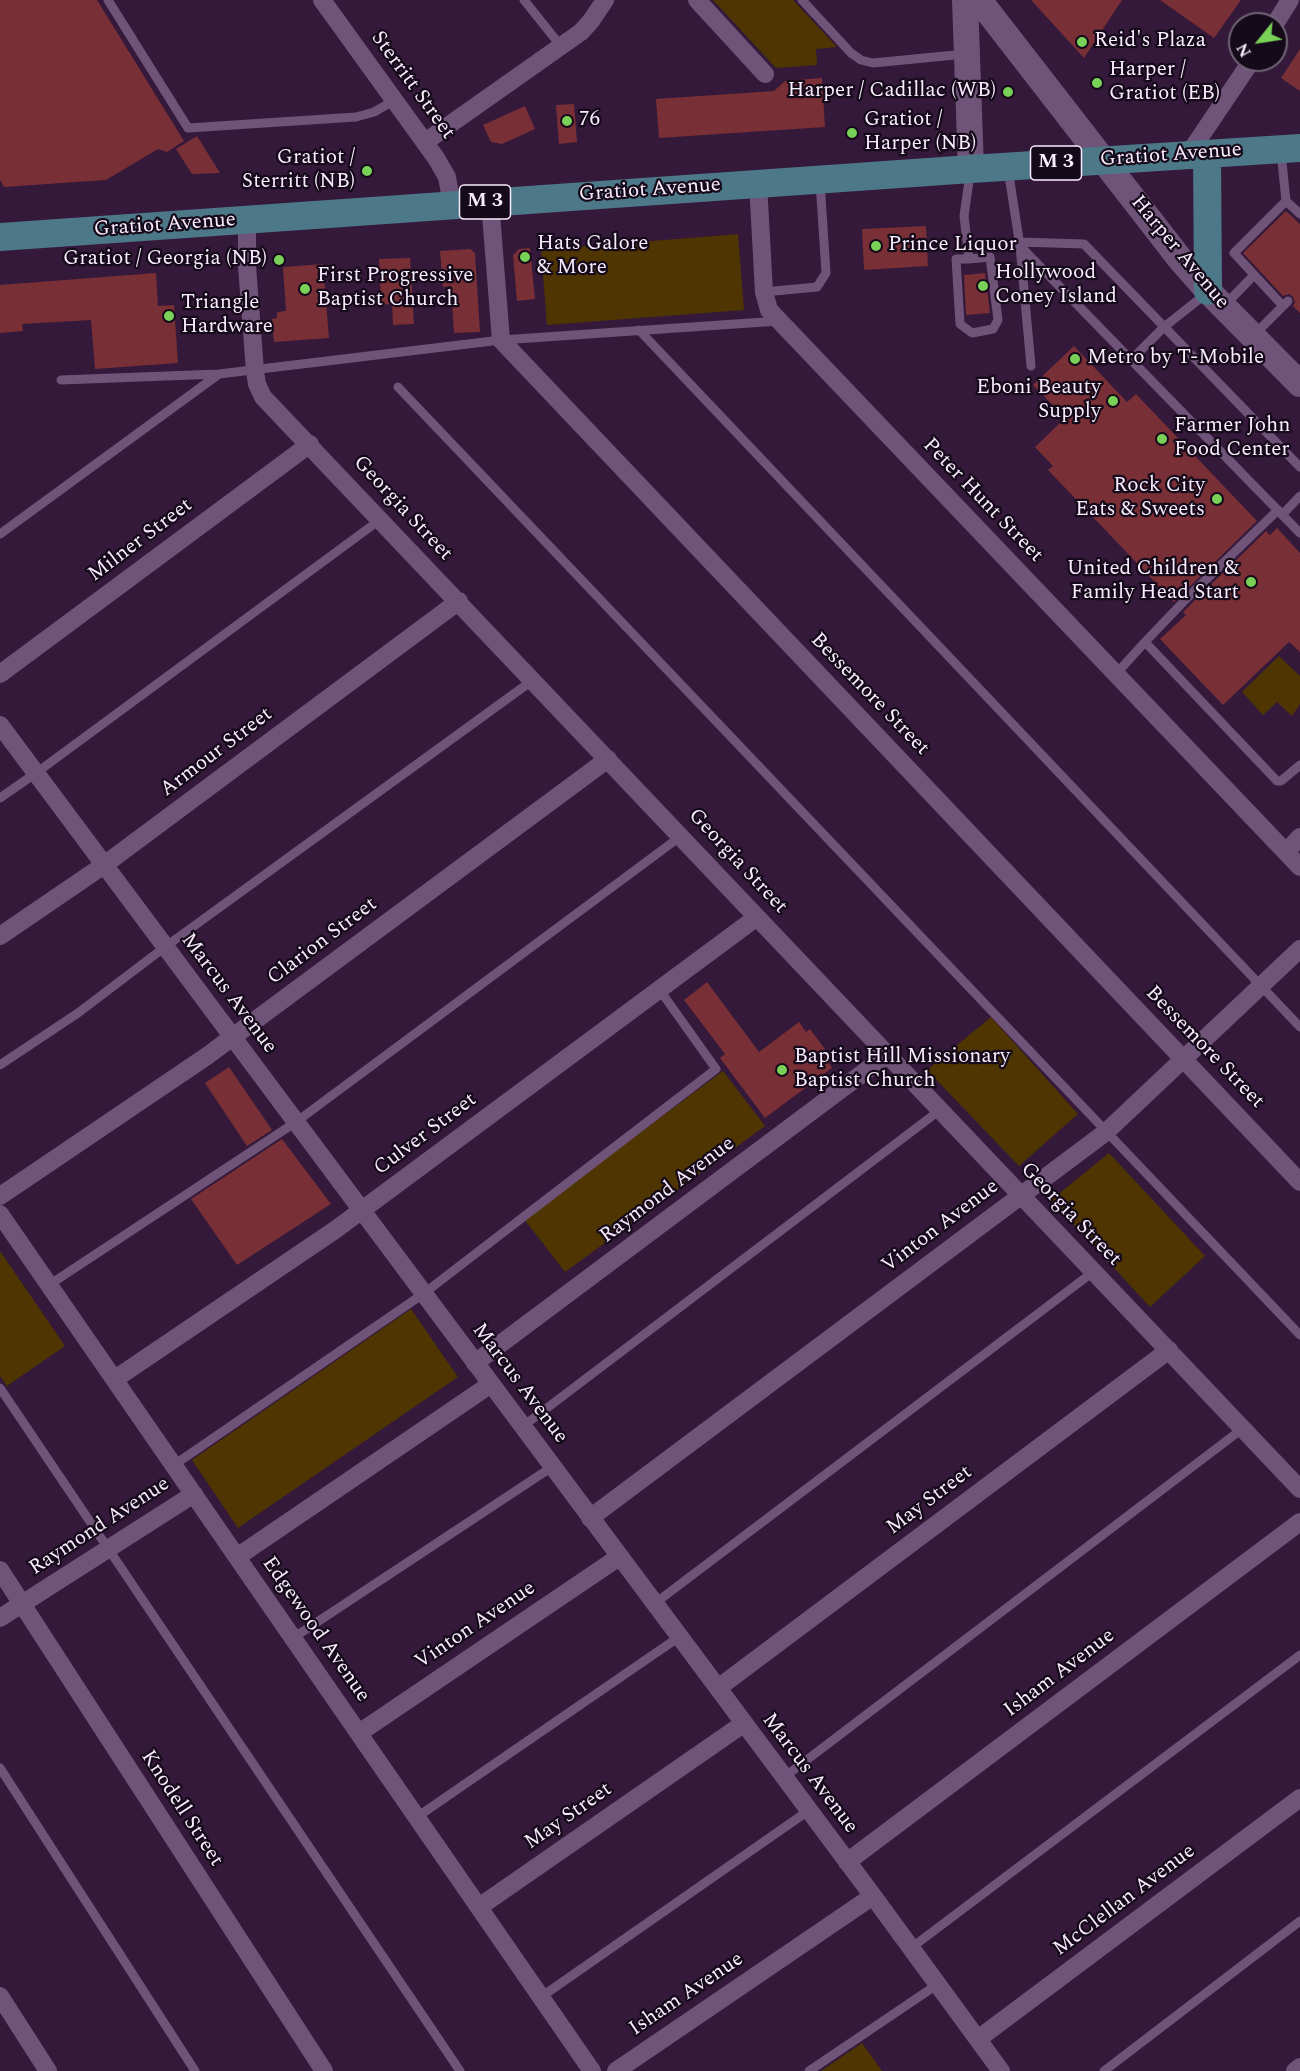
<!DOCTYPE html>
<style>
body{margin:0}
#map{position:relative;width:1300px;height:2071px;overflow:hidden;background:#34193b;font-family:Spectral,serif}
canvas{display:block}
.north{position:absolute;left:1228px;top:12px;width:60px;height:60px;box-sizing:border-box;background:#150a19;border:2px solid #706475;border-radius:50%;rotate:240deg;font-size:16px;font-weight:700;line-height:24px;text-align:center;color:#f9ecfe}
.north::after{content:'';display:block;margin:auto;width:21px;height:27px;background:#79d157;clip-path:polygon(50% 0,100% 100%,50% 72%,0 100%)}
</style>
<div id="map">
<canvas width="1300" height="2071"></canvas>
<div class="north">N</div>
</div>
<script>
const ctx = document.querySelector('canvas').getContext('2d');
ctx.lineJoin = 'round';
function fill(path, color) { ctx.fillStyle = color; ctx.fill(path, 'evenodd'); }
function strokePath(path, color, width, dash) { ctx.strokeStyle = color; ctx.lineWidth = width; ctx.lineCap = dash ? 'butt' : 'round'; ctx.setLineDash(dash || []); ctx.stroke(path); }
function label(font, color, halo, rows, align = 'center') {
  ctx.font = font + ' Spectral,serif'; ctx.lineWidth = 4.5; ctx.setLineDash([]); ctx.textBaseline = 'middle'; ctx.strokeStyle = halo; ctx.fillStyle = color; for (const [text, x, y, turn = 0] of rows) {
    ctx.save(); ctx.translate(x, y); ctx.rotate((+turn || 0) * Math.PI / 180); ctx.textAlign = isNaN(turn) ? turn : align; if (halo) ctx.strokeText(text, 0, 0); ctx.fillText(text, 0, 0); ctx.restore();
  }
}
fill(new Path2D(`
 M 713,0 L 793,0 L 837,47 L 816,49 L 817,65 L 776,68 Z
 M 738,234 L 744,310 L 547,325 L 541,250 Z
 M 1279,656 L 1300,676 L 1300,704 L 1292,716 L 1277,702 L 1263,715 L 1242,692 Z
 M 991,1017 L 1078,1114 L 1019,1166 L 927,1070 Z
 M 723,1071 L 765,1126 L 565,1272 L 524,1219 Z
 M 1109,1153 L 1205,1256 L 1150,1307 L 1051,1200 Z
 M 0,1251 L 65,1346 L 7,1386 L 0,1376 Z
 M 411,1309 L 458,1377 L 238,1528 L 192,1460 Z
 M 862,2043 L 882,2071 L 821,2071 Z`), '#4f3501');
fill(new Path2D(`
 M 0,0 L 97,0 L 184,141 L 167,152 L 158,149 L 106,180 L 4,187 L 0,180 Z
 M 1031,0 L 1122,0 L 1084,58 Z
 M 1160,0 L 1241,0 L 1214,38 Z
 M 1300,49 L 1300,91 L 1281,78 Z
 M 822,78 L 825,127 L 659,138 L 656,99 L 774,91 L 785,81 Z
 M 574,104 L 577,142 L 559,144 L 556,105 Z
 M 525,106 L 535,129 L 502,144 L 491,142 L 483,125 Z
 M 197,136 L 220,173 L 192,174 L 176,149 Z
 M 1286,211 L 1300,224 L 1300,313 L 1293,306 L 1295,302 L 1293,297 L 1289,294 L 1283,296 L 1243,253 Z
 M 926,226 L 928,266 L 864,270 L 862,229 Z
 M 530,248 L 535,299 L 517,301 L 513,255 L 519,249 Z
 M 470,249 L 475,253 L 480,332 L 454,333 L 451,286 L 443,287 L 440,251 Z
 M 410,258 L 414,324 L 393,325 L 392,304 L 381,305 L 379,259 Z
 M 323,264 L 329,338 L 274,342 L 272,319 L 277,318 L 277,312 L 286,311 L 283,267 Z
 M 156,273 L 158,306 L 174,305 L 178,363 L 95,369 L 91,320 L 22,324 L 23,331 L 0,333 L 0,285 Z
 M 985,273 L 990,313 L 966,315 L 964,275 Z
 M 1074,346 L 1127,402 L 1136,394 L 1257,521 L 1174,602 L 1048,470 L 1053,466 L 1035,447 L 1065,418 L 1033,385 Z
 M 1277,528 L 1300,553 L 1300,652 L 1289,642 L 1223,705 L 1160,639 L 1186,615 L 1183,612 L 1194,601 L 1266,531 L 1270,535 Z
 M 707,982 L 759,1052 L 799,1022 L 806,1032 L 810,1029 L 830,1056 L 826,1059 L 832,1068 L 765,1118 L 720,1058 L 725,1054 L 684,1000 Z
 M 229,1067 L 272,1130 L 247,1146 L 205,1083 Z
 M 282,1139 L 331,1204 L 237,1265 L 191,1199 Z`), '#782f35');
strokePath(new Path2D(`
 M 108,0 L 188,128 L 356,117 L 374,112 L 395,100
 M 524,0 L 560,45
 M 802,0 L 851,53 L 861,60 L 873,63 L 965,54
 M 1281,152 L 1286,201 L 1234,253 L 1283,306
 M 1008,169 L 1020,246 L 1031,366
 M 1286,201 L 1300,214
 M 1019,242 L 1084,244 L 1300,467
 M 1020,246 L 1300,533
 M 969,259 L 990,257 L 998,320 L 993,329 L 972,333 L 960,324 L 956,259 L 969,259 L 964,216 L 970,174
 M 764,292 L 817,287 L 826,273 L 820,182
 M 1225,305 L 1254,275
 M 639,330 L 1300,1027
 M 1255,334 L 1288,301
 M 1131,360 L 1164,327 L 1207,293
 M 61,380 L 219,374 L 501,340 L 779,321
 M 398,387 L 1300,1335
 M 1282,515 L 1300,496
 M 0,534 L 219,374
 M 1145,642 L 1189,596 L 1278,510
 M 1116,674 L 1145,642 L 1277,781 L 1281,781 L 1300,765
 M 0,798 L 36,773 L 381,519
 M 0,1065 L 78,1013 L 165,947 L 533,680
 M 49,1285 L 296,1122 L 681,836
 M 0,1388 L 460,2071
 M 522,1427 L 940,1110
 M 174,1465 L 423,1294 L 716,1069 L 659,989
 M 654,1604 L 1093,1272
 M 293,1638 L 552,1467
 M 0,1768 L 195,2071
 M 783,1778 L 1242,1429
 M 417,1817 L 679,1637
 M 911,1948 L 1300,1655
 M 541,1997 L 808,1811
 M 809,2071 L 938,1984
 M 1104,2071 L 1300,1921`), '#705379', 9);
strokePath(new Path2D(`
 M 322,0 L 436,158 L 447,177 L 452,205
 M 697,0 L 765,74
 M 1275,24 L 1290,0
 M 425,142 L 581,32 L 591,21 L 605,0
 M 1188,155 L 1252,60
 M 758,183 L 764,292 L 769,310 L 1300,867
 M 490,202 L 501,340 L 1300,1182
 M 247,220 L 247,266 L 255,371 L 257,384 L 263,397 L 1300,1489
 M 0,674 L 310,444
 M 0,725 L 873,1896 L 1001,2071
 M 1286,852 L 1300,837
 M 0,936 L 104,865 L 459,601
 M 0,1196 L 207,1056 L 608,759
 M 0,1214 L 592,2071
 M 475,1363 L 887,1055
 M 115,1379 L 335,1230 L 757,917
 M 590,1518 L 1106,1132 L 1300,949
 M 237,1557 L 491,1384
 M 0,1570 L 324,2071
 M 0,1618 L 194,1494
 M 718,1688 L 1169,1350
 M 359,1733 L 619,1557
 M 847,1862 L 1300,1522
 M 479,1907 L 743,1724
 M 0,1996 L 48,2071
 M 978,2039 L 1300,1798
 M 616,2071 L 873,1896
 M 1295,2071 L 1300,2067`), '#705379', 18);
strokePath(new Path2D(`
 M 965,0 L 971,169
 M 979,0 L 1180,259 L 1208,291 L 1300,384`), '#705379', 26);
strokePath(new Path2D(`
 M 1207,154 L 1208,291
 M 0,237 L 971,169 L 1300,148`), '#4d7888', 28);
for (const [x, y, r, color] of [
 [1082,42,6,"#79d157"],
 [1097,83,6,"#79d157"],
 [1008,92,6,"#79d157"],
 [567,121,6,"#79d157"],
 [852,133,6,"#79d157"],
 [367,171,6,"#79d157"],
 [876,246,6,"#79d157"],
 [525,257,6,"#79d157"],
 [279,260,6,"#79d157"],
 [983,286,6,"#79d157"],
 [305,289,6,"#79d157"],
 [169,316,6,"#79d157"],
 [1075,359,6,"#79d157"],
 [1113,401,6,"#79d157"],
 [1162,439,6,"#79d157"],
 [1217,499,6,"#79d157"],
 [1251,582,6,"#79d157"],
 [782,1070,6,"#79d157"]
]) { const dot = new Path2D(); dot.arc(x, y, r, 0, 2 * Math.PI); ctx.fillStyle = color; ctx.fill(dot); strokePath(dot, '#150a19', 2); }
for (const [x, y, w] of [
 [1056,163,51],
 [485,202,51]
]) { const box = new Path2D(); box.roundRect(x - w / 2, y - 17, w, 34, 4.5); ctx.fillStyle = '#150a19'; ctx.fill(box); strokePath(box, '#f9ecfe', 1.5); }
label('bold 20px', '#f9ecfe', null, [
 ["M 3",1056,163],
 ["M 3",485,202]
]);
label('21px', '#f9ecfe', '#150a19', [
 ["Reid's Plaza",1094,42],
 ["Harper /",1109,71],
 ["Gratiot (EB)",1109,95],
 ["Harper / Cadillac (WB)",996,92,"right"],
 ["76",579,121],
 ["Gratiot /",864,121],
 ["Harper (NB)",864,145],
 ["Gratiot /",355,159,"right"],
 ["Sterritt (NB)",355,183,"right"],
 ["Hats Galore",537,245],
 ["& More",537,269],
 ["Prince Liquor",888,246],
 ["Gratiot / Georgia (NB)",267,260,"right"],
 ["Hollywood",995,274],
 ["Coney Island",995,298],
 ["First Progressive",317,277],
 ["Baptist Church",317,301],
 ["Triangle",181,304],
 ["Hardware",181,328],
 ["Metro by T-Mobile",1087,359],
 ["Eboni Beauty",1101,389,"right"],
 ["Supply",1101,413,"right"],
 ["Farmer John",1174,427],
 ["Food Center",1174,451],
 ["Rock City",1205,487,"right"],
 ["Eats & Sweets",1205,511,"right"],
 ["United Children &",1239,570,"right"],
 ["Family Head Start",1239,594,"right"],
 ["Baptist Hill Missionary",794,1058],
 ["Baptist Church",794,1082]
], 'left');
label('21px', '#f9ecfe', '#150a19', [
 ["Sterritt Street",412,86,54],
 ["Gratiot Avenue",1171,156,-4],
 ["Gratiot Avenue",650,191,-4],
 ["Gratiot Avenue",165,226,-4],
 ["Harper Avenue",1179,253,50],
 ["Peter Hunt Street",982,501,46],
 ["Georgia Street",402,509,47],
 ["Milner Street",141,541,-37],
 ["Bessemore Street",869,695,46],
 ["Armour Street",217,753,-37],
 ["Georgia Street",737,862,47],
 ["Clarion Street",323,942,-37],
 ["Marcus Avenue",228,994,53],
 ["Bessemore Street",1204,1048,46],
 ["Culver Street",426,1135,-37],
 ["Raymond Avenue",668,1191,-37],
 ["Georgia Street",1070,1215,46],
 ["Vinton Avenue",941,1227,-37],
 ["Marcus Avenue",519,1384,53],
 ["May Street",930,1501,-37],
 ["Raymond Avenue",100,1527,-33],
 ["Vinton Avenue",476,1626,-34],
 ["Edgewood Avenue",315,1630,55],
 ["Isham Avenue",1060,1674,-37],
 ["Marcus Avenue",809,1774,53],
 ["Knodell Street",181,1809,57],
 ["May Street",569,1817,-35],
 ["McClellan Avenue",1125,1901,-37],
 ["Isham Avenue",687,1995,-34]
]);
</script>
